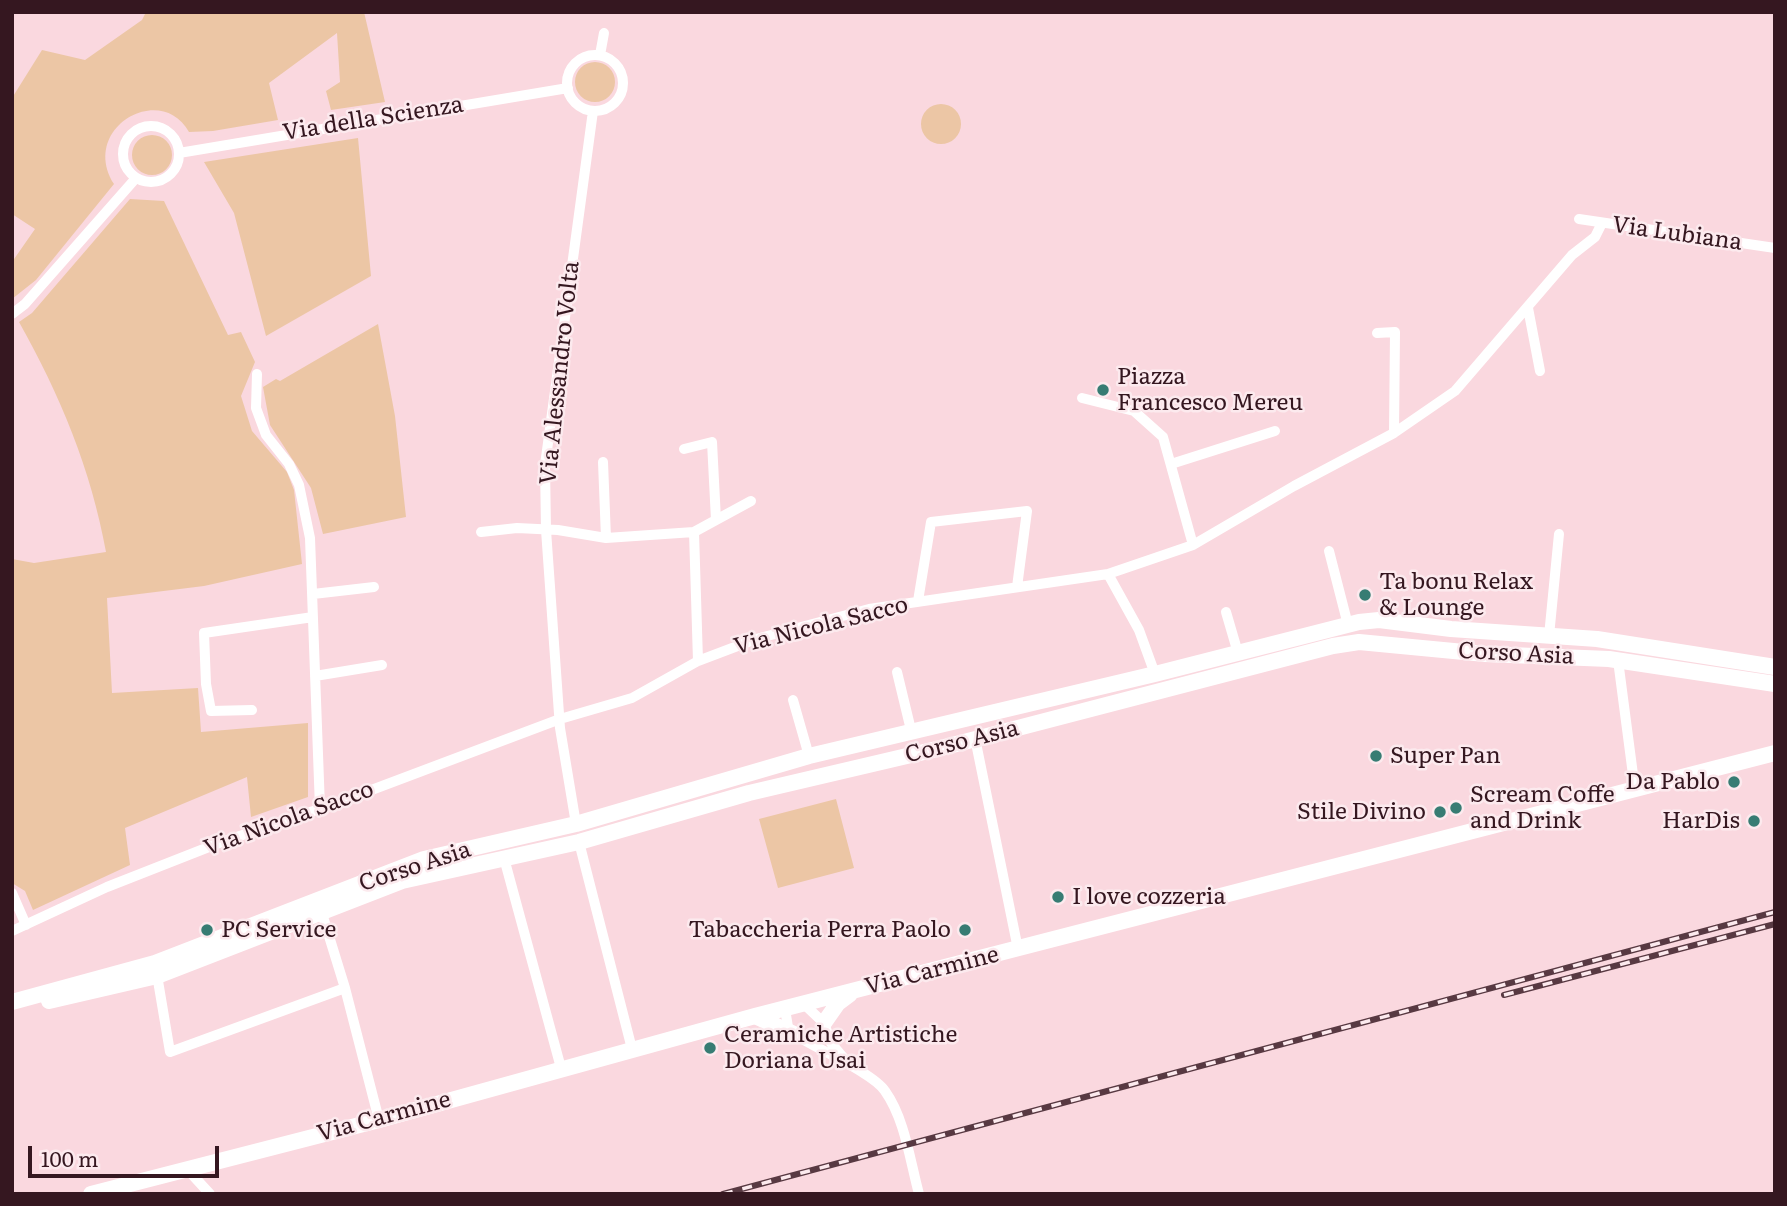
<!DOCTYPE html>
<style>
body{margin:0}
#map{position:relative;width:1787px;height:1206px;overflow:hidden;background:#fad8df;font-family:Literata,serif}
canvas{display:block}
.frame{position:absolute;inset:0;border:14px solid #351720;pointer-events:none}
.scale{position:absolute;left:28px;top:1146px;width:191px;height:32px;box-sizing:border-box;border:4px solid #351720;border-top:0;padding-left:9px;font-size:21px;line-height:24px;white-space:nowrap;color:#351720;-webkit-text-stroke:5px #fceaee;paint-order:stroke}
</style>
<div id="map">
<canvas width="1787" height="1206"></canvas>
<div class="frame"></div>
<div class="scale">100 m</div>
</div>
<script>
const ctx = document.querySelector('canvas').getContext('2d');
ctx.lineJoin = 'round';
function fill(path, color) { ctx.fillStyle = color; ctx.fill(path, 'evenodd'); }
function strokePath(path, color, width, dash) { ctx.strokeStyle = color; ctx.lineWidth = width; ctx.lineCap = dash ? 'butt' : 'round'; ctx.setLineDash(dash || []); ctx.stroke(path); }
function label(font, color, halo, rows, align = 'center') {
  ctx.font = font + ' Literata,serif'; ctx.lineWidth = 5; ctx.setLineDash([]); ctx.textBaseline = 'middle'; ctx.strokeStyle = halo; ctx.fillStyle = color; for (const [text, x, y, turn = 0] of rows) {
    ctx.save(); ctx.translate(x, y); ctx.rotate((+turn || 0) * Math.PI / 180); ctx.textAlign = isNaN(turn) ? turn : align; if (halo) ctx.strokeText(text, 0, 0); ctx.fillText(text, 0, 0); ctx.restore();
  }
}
fill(new Path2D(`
 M 146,12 L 364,12 L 385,102 L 331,110 L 326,91 L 340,82 L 337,33 L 269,83 L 278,120 L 213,131 L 189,132 C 161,81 79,128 114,184 L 36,280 L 12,299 L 12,262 L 35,229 L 12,214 L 12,98 L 42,50 L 85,60 L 142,20 Z
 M575 82a20 20 0 1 1 40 0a20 20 0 1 1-40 0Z
 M921 124a20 20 0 1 1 40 0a20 20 0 1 1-40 0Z
 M132 155a20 20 0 1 1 40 0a20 20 0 1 1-40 0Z
 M 358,138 L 371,276 L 266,336 L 234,213 L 204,162 Z
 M 130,199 L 164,201 L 228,335 L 241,332 L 255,362 L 241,396 L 252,431 L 287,472 L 294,490 L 302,564 L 204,586 L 107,598 L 112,693 L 198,688 L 201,732 L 308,723 L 308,797 L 251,817 L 247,777 L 125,828 L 130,865 L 33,910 L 25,891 L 12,883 L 12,559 L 34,563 L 106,552 C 91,469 60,395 19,322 L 32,313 Z
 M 378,324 L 395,416 L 406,517 L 323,534 L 311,488 L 270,425 L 263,387 L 276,379 L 280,381 Z
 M 836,799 L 854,868 L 778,888 L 759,819 Z`), '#ecc6a5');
strokePath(new Path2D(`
 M 600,55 L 604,33
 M567 83a28 28 0 1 1 56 0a28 28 0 1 1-56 0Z
 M123 154a28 28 0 1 1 56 0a28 28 0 1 1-56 0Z
 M 179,153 L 568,88
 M 1579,219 L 1775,248
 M 1528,308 L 1540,371
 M 12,314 L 25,304 L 136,178
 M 1377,333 L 1395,332 L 1394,433
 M 257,374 L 256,408 L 266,435 L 289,464 L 299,485 L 310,538 L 320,808
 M 1082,398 L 1134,411 L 1163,437 L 1193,545
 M 603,462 L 606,538
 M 1171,464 L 1275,431
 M 716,520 L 751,501
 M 481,532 L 517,528 L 558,530 L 606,538 L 694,532 L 716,520 L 712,442 L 684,449
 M 694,532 L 698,661
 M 1329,551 L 1348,625
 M 1108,574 L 1139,630 L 1155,674
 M 313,594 L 374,587
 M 918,601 L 931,522 L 1027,511 L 1017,587
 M 1226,612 L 1238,653
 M 1549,636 L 1559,534
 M 1618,660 L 1635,790
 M 897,672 L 911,730
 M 315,676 L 382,665
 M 793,700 L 809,756
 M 252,710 L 211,711 L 206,684 L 204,633 L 313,617
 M 975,738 L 1018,949
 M 576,824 L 560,728 L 546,530 L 545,465 L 593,111
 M 579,842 L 632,1049
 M 504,858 L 561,1068
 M 12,893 L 26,925
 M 320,907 L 345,988 L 379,1120
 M 12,931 L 107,887 L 219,843 L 337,803 L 560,719 L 632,698 L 698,661 L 756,639 L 869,609 L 1108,574 L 1193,545 L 1294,486 L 1394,433 L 1455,391 L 1572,255 L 1595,237 L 1602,223
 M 156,969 L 170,1052 L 345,988
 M 804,1004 L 824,1023 L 831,1043 L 848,1063
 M 785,1009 L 788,1027 L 794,1034 C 815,1048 873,1073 885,1091 C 905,1119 910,1161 919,1194
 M 187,1169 L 210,1194`), '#fff', 10);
strokePath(new Path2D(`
 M 49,1001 L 157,976 L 402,881 L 579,842 L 749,793 L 941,748 L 1333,646 L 1359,642 L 1485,654 L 1609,659 L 1775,684
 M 12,1002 L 155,963 L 424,859 L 576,824 L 809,756 L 1155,674 L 1359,622 L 1379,620 L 1451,629 L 1597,639 L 1775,667
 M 755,1016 L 794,1034
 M 824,1023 L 838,1003 L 850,994
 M 91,1194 L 379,1120 L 755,1016 L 1775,753`), '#fff', 16);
const rail = new Path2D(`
 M 1504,995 L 1775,924
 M 723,1194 L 1775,912`);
strokePath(rail, '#583942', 6);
strokePath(rail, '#fceaee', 3.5, [10]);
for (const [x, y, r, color] of [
 [1103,390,7,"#377c73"],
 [1365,595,7,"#377c73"],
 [1376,756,7,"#377c73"],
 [1734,782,7,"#377c73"],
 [1456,808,7,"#377c73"],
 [1440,812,7,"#377c73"],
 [1754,821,7,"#377c73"],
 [1058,897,7,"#377c73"],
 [207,930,7,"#377c73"],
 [965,930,7,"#377c73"],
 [710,1048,7,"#377c73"]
]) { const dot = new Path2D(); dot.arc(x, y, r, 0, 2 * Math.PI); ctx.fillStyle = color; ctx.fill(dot); strokePath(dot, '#fceaee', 2.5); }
label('23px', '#351720', '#fceaee', [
 ["Via della Scienza",373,119,-9],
 ["Via Lubiana",1677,234,8],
 ["Via Alessandro Volta",560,373,-84],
 ["Via Nicola Sacco",821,626,-14],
 ["Corso Asia",1516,654,3],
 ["Corso Asia",962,742,-14],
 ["Via Nicola Sacco",289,819,-20],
 ["Corso Asia",415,867,-18],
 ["Via Carmine",932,971,-14],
 ["Via Carmine",384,1117,-15]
]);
label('23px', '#351720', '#fceaee', [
 ["Piazza",1117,377],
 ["Francesco Mereu",1117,403],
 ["Ta bonu Relax",1379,582],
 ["& Lounge",1379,608],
 ["Super Pan",1390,756],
 ["Da Pablo",1720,782,"right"],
 ["Scream Coffe",1470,795],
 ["and Drink",1470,821],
 ["Stile Divino",1426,812,"right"],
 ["HarDis",1740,821,"right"],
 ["I love cozzeria",1072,897],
 ["PC Service",221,930],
 ["Tabaccheria Perra Paolo",951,930,"right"],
 ["Ceramiche Artistiche",724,1035],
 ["Doriana Usai",724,1061]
], 'left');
</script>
